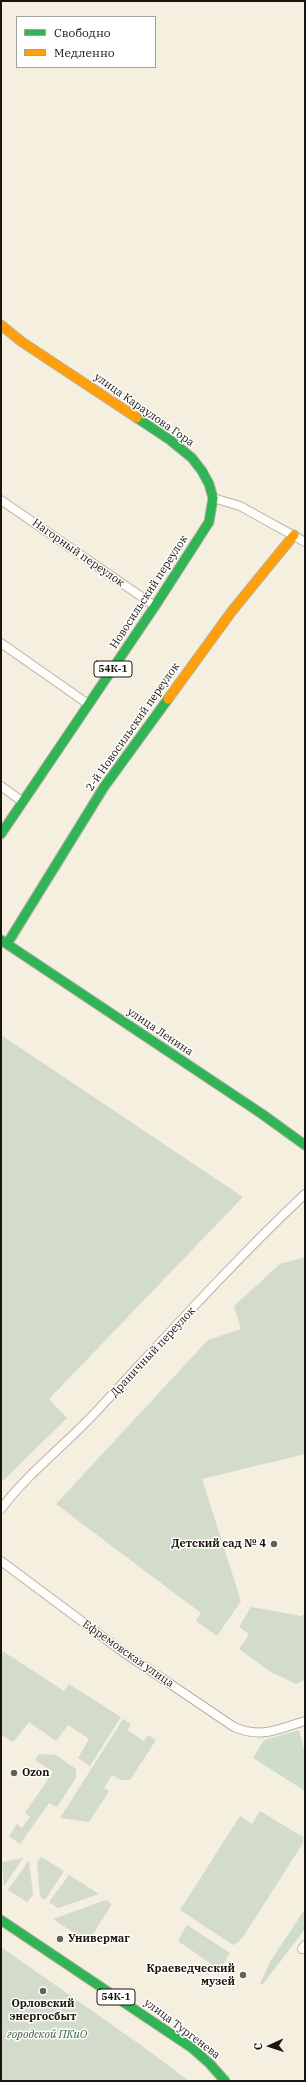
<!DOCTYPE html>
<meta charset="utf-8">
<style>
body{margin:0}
#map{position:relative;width:306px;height:2082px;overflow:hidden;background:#f5efdf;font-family:"IBM Plex Serif",serif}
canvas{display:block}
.frame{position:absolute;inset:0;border:2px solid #1a160c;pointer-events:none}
.legend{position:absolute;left:16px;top:16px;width:140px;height:52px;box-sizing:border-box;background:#fff;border:1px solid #a3a29e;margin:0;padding:5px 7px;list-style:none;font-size:12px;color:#1a160c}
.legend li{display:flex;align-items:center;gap:8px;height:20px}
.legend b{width:20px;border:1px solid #a3a29e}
.north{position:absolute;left:250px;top:2026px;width:40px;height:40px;-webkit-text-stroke:3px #fff;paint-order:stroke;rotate:267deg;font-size:11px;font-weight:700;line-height:16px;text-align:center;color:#1a160c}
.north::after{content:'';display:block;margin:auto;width:14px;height:18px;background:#1a160c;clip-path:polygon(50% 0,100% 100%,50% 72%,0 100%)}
</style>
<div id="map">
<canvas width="306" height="2082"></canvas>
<div class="frame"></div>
<ul class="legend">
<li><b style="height:5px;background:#30b455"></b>Свободно</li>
<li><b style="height:5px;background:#ff9f0a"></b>Медленно</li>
</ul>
<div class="north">С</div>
</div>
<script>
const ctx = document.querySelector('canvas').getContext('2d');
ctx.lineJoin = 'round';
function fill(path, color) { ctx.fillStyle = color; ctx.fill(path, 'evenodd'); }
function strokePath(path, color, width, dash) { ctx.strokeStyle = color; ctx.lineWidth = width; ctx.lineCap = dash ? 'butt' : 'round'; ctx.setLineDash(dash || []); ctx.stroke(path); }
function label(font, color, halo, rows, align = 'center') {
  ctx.font = font + ' "IBM Plex Serif",serif'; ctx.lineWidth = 3; ctx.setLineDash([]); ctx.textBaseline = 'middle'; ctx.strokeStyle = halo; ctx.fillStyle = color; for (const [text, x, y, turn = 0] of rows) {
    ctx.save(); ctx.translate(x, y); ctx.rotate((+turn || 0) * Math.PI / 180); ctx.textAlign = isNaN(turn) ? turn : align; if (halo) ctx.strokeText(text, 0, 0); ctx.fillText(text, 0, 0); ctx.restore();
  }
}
fill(new Path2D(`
 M 1,1035 L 243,1197 L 49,1399 L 67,1418 L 4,1480 L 1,1478 Z
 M 305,1257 L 305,1454 L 202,1479 L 241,1601 L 217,1636 L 196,1621 L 201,1613 L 56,1504 L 208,1340 L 241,1329 L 234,1306 L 280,1264 Z
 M 251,1607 L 301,1616 L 305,1614 L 305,1680 L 296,1684 L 271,1672 L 239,1649 L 249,1634 L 239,1627 Z
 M 1,1650 L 64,1691 L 69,1684 L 121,1717 L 90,1766 L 78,1758 L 89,1739 L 68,1725 L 56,1741 L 29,1722 L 13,1742 L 1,1735 Z
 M 123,1719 L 131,1724 L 127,1730 L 144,1741 L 148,1735 L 156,1740 L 130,1780 L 121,1780 L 112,1775 L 104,1788 L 109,1791 L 89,1822 L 60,1818 Z
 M 39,1754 L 56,1755 L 76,1769 L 76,1778 L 57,1807 L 49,1803 L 20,1844 L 9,1836 L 17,1824 L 22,1828 L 30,1817 L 25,1813 L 53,1772 L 35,1760 Z
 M 260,1811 L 303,1837 L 303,1843 L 245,1934 L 239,1942 L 233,1945 L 180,1910 L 240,1816 L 252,1824 Z
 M 41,1857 L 64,1871 L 45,1900 L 40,1896 L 37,1863 Z
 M 23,1858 L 4,1886 L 2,1862 Z
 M 29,1860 L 33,1895 L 27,1902 L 8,1890 Z
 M 69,1875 L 99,1894 L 58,1908 L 49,1902 Z
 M 106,1900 L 112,1904 L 88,1942 L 53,1919 Z
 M 187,1925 L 230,1953 L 220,1970 L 178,1941 Z
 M 1,1947 L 145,2048 L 189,2081 L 1,2081 Z`), '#d3dbcb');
fill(new Path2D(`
 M 299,1730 L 305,1753 L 305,1791 L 253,1758 L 264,1740 Z
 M 305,1909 L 304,1926 L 305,1929 L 263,1984 L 260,1984 L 270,1962 Z`), '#cfdcc7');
const street = new Path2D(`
 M 213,498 L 240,506 L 305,542
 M 1,500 L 155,606
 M 1,643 L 88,704
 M 1,786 L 23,802
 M 1,1509 C 27,1474 64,1446 94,1414 C 163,1340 231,1264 305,1194
 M 1,1561 L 123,1652 L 234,1727 C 262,1739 277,1729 305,1721
 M 302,1949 L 305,1945`);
const fast = new Path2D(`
 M 1,834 L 155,606 L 209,522 L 213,498 L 209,484 L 202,471 L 192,458 L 170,440 L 137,418
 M 1,940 L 262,1114 L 305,1145
 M 7,944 L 104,787 L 168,699
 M 1,1920 L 192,2048 L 210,2064 L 225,2081`);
const slow = new Path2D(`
 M 1,325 L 22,342 L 137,418
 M 168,699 L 232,611 L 294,535`);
strokePath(street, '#b7b3a7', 10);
strokePath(fast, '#b7b3a7', 11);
strokePath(slow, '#b7b3a7', 11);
strokePath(street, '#fefdfa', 8);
strokePath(fast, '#30b455', 9);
strokePath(slow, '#ff9f0a', 9);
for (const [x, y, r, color] of [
 [274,1544,4,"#676256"],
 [14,1773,4,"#676256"],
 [60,1939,4,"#676256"],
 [243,1975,4,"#676256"],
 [43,1991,4,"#676256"]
]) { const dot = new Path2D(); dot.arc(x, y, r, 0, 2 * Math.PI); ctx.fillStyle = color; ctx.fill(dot); strokePath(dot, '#fff', 1.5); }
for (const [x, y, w] of [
 [113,669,38],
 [116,1997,38]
]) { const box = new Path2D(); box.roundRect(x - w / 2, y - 8, w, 16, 3); ctx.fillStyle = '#fff'; ctx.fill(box); strokePath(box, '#1a160c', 1); }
label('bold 10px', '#1a160c', null, [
 ["54К-1",113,669],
 ["54К-1",116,1997]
]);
label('11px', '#1a160c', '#fff', [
 ["улица Караулова Гора",144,410,35],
 ["Нагорный переулок",78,553,35],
 ["Новосильский переулок",149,592,-57],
 ["2-й Новосильский переулок",133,727,-55],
 ["улица Ленина",160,1032,34],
 ["Драничный переулок",153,1352,-47],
 ["Ефремовская улица",128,1654,35],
 ["улица Тургенева",182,2029,37]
]);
label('bold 11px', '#1a160c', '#fff', [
 ["Детский сад № 4",266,1544],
 ["Ozon",22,1773,"left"],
 ["Универмаг",68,1939,"left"],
 ["Краеведческий",235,1969],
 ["музей",235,1982],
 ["Орловский",43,2004,"center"],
 ["энергосбыт",43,2017,"center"]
], 'right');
label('italic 11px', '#325d3c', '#fff', [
 ["городской ПКиО",47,2035]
]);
</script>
